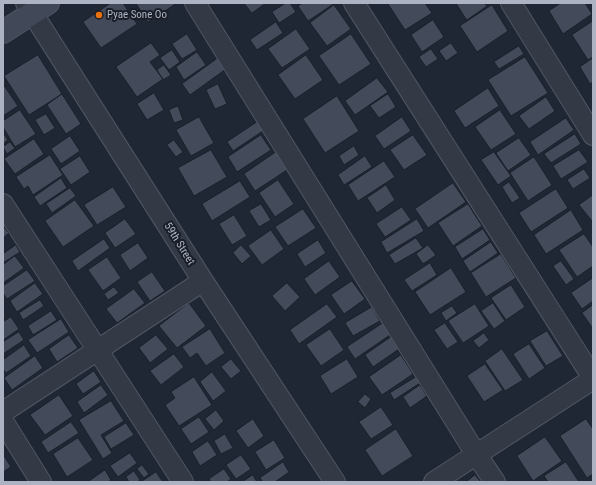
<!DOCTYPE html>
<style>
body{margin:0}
#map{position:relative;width:596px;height:485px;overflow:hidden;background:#202734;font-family:"Roboto Condensed",sans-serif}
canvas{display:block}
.frame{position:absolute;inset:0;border:4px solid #adb3c2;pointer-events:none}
</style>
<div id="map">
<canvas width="596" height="485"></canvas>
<div class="frame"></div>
</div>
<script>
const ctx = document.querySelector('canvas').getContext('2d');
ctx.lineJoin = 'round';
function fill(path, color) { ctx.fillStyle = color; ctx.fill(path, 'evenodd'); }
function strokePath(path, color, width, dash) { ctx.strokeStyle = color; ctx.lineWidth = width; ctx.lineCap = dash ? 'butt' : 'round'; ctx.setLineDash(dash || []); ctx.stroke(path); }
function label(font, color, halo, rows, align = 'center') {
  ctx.font = font + ' "Roboto Condensed",sans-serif'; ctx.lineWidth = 4; ctx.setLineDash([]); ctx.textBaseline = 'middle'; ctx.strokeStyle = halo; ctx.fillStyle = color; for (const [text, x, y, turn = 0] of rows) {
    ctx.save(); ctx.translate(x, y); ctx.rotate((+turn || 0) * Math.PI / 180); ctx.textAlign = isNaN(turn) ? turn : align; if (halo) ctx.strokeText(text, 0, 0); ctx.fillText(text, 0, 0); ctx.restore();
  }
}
const building = new Path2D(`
 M 111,3 L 123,3 L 137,24 L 101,48 L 83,22 Z
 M 136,3 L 177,3 L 148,22 Z
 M 244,3 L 266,3 L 252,13 Z
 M 286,3 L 290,3 L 296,12 L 279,23 L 272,12 Z
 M 303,3 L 335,3 L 308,21 L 298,6 Z
 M 389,3 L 425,3 L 432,13 L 405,30 L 388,4 Z
 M 456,3 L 484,3 L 487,6 L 467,20 Z
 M 561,3 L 585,3 L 592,14 L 563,34 L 549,11 Z
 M 334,5 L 351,29 L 327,46 L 310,23 Z
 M 492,5 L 508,31 L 477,52 L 460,26 Z
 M 433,20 L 444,37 L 422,52 L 411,35 Z
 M 593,21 L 593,57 L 588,60 L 572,35 Z
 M 276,22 L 283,33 L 257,50 L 250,40 Z
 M 296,29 L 310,49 L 282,68 L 268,49 Z
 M 187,34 L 197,50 L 182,59 L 172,44 Z
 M 351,34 L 371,64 L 339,85 L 319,56 Z
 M 151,43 L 160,55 L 150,62 L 163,79 L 137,97 L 116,67 Z
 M 451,43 L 458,53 L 446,61 L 439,51 Z
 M 519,46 L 524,54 L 499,69 L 494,62 Z
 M 431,49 L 438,59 L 426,67 L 419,57 Z
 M 172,50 L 180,62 L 169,70 L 160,58 Z
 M 197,52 L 206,65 L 184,80 L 176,67 Z
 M 38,55 L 62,94 L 29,115 L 4,76 Z
 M 306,55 L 323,80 L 295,99 L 278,75 Z
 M 525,57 L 548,93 L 511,116 L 488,80 Z
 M 218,58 L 226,69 L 190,95 L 182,84 Z
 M 593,58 L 593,82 L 590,84 L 580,67 Z
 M 164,65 L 171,75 L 163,80 L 157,70 Z
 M 377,78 L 388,92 L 355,115 L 345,101 Z
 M 3,84 L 18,106 L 3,116 Z
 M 218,84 L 227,104 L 215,109 L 206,90 Z
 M 488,88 L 499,106 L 465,128 L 454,111 Z
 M 154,93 L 164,110 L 147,120 L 137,104 Z
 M 62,94 L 81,124 L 66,134 L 47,105 Z
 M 388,94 L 396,107 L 379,118 L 370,106 Z
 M 337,96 L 359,131 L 325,153 L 303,119 Z
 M 546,97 L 555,111 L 529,129 L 519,116 Z
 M 178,106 L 183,120 L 174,123 L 169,110 Z
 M 20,110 L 36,134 L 15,147 L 3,127 L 3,121 Z
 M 500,110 L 516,134 L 491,150 L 475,127 Z
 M 46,114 L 55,128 L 44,135 L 35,120 Z
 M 199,117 L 214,143 L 191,156 L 176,130 Z
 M 402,117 L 411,131 L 384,149 L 375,136 Z
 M 566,118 L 574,130 L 538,155 L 530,142 Z
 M 260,120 L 266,129 L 233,151 L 227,142 Z
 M 3,133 L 8,140 L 3,144 Z
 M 575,134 L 581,144 L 551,163 L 544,154 Z
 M 261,135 L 271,150 L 237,172 L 228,157 Z
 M 413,135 L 427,155 L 404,170 L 390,150 Z
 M 70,136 L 80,151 L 61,164 L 51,149 Z
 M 519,138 L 531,155 L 508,171 L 496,153 Z
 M 34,139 L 44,154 L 15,174 L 4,159 Z
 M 174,140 L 183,152 L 176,157 L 167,145 Z
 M 10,142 L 15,148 L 7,154 L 3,147 Z
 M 354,146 L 359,155 L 344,165 L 339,156 Z
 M 211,150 L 227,177 L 194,196 L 178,168 Z
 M 579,150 L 588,162 L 561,179 L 553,166 Z
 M 276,152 L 287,170 L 255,191 L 244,174 Z
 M 494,152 L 511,176 L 498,185 L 481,160 Z
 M 50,155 L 63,175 L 33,195 L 28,186 L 24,189 L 16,177 Z
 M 80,156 L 90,172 L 71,185 L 60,169 Z
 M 365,156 L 372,167 L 344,185 L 338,175 Z
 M 534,157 L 552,185 L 528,201 L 510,173 Z
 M 384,161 L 395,177 L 358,201 L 348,185 Z
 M 584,169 L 590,178 L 573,189 L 567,180 Z
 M 61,178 L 67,188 L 40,206 L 34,197 Z
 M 278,180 L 294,204 L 275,217 L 259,193 Z
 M 240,181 L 250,197 L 212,221 L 202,204 Z
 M 509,182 L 520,198 L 512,203 L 502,187 Z
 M 453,183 L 466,202 L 428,228 L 415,209 Z
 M 386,185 L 395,200 L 377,213 L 367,198 Z
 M 113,187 L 126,207 L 97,225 L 84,205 Z
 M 70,188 L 76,196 L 52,213 L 46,204 Z
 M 556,189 L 568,208 L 531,232 L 519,213 Z
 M 593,195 L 593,220 L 592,221 L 579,205 Z
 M 75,200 L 94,226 L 63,247 L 45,221 Z
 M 261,204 L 271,220 L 259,227 L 249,211 Z
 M 468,204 L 482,226 L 453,246 L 438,223 Z
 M 402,207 L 411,220 L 385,237 L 376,224 Z
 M 303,209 L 316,228 L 288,246 L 275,227 Z
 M 571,210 L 583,230 L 546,254 L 534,235 Z
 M 234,215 L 247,236 L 232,245 L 219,224 Z
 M 125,219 L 136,234 L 115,248 L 105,233 Z
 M 417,219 L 424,231 L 387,253 L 381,242 Z
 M 3,226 L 9,233 L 3,238 Z
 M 483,229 L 490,240 L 462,259 L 455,247 Z
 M 271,230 L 284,249 L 262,265 L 248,246 Z
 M 584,234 L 593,247 L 593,266 L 577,277 L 559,250 Z
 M 416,238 L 423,248 L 395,264 L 389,255 Z
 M 104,239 L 110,248 L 78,271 L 72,261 Z
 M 318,240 L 326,253 L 305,267 L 297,254 Z
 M 491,242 L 498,253 L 470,272 L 463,261 Z
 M 138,243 L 148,258 L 130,271 L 120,255 Z
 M 16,245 L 20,252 L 3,263 L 3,254 Z
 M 241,245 L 251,256 L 242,264 L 233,253 Z
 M 428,245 L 436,255 L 423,264 L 416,254 Z
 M 501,254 L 516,278 L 486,297 L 471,273 Z
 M 15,256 L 24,268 L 3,283 L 3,265 Z
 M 107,257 L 121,278 L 103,291 L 88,270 Z
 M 329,261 L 340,277 L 315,295 L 304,279 Z
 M 561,261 L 574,279 L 566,285 L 553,266 Z
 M 430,263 L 437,275 L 412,291 L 404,280 Z
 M 451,268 L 466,292 L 430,315 L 415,292 Z
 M 27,270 L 35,281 L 7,299 L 3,293 L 3,286 Z
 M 152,272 L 165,291 L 150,301 L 137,282 Z
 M 593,278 L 593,301 L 582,309 L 571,293 Z
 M 352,281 L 365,299 L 344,314 L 331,295 Z
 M 35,283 L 43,294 L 17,312 L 10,301 Z
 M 287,283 L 300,297 L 285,311 L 272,296 Z
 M 511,285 L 525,307 L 506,320 L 491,298 Z
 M 114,287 L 119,293 L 108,300 L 104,294 Z
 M 134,289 L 145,303 L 117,323 L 106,309 Z
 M 40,300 L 44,306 L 23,320 L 19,313 Z
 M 189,303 L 206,326 L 177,348 L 159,326 Z
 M 493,303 L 505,321 L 494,329 L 481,311 Z
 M 327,304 L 337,317 L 299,344 L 290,330 Z
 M 475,304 L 489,326 L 463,343 L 448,321 Z
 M 593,305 L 593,329 L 582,313 Z
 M 452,306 L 457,313 L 446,321 L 441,313 Z
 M 372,307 L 380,321 L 353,336 L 345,323 Z
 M 51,311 L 57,320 L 33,335 L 28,326 Z
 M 11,317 L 19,329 L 3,340 L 3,322 Z
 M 61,319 L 69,332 L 37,353 L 28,340 Z
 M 383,323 L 390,335 L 355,359 L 347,347 Z
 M 445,323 L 458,342 L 447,349 L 434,330 Z
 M 210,329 L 225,353 L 206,366 L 197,353 L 190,358 L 182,347 Z
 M 330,329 L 344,350 L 321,366 L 306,345 Z
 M 547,331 L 563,356 L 546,366 L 530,341 Z
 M 19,332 L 24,340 L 3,354 L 3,342 Z
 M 484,333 L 489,340 L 479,348 L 473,341 Z
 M 69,335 L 78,348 L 57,362 L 49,349 Z
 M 156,335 L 168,349 L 150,363 L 139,348 Z
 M 391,337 L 399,349 L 373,367 L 365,355 Z
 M 529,344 L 545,368 L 529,379 L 513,354 Z
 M 24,345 L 31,356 L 6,373 L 3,369 L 3,360 Z
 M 502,349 L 523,380 L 505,391 L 485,361 Z
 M 174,354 L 184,367 L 161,385 L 150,371 Z
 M 401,355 L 413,374 L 382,395 L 369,377 Z
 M 35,356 L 43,368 L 12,390 L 4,378 Z
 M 231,359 L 241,371 L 231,379 L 221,367 Z
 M 347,359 L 358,377 L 331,394 L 320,376 Z
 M 485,364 L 503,390 L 484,402 L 467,376 Z
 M 94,371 L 101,382 L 83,394 L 76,384 Z
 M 212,372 L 226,391 L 213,401 L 200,382 Z
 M 194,377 L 212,405 L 179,426 L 165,405 L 175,398 L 171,392 Z
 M 416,377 L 420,383 L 394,400 L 390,393 Z
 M 101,385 L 108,395 L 84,413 L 77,402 Z
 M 420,385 L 427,396 L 410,408 L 403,397 Z
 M 365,394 L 371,399 L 365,408 L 358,402 Z
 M 59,395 L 73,416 L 45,435 L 30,415 Z
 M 111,401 L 124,421 L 101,435 L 112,453 L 103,459 L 79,420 Z
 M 381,407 L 393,425 L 371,439 L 359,422 Z
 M 216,410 L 224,421 L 214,430 L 205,419 Z
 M 199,417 L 209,432 L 191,444 L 181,429 Z
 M 253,419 L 264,436 L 248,448 L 236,431 Z
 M 586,419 L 593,429 L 593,474 L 587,478 L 560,436 Z
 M 71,422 L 79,433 L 48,453 L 41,442 Z
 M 126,423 L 134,435 L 111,449 L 104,437 Z
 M 396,429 L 413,456 L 382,476 L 365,450 Z
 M 225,434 L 233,448 L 221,454 L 214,441 Z
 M 545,437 L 562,461 L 533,481 L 517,456 Z
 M 78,438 L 93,460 L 67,477 L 53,454 Z
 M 274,440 L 285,458 L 266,470 L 255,452 Z
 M 208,441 L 217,455 L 200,466 L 192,452 Z
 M 130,453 L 137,463 L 118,477 L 110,466 Z
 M 3,454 L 11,467 L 3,472 Z
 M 241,455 L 251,469 L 236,479 L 226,465 Z
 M 283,462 L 289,472 L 275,482 L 263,482 L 260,478 Z
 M 566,462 L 579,482 L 548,482 L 544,476 Z
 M 142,465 L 149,474 L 144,478 L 137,469 Z
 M 224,469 L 231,479 L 227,482 L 211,482 L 209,479 Z
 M 105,470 L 111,480 L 108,482 L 88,482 Z
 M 134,471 L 140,480 L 137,482 L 129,482 L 126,477 Z
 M 156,472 L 163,482 L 141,482 Z
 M 253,475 L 257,482 L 242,482 Z
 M 475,475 L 481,482 L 466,482 Z`);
fill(building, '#434a5a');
strokePath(building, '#1b202b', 1);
const street = new Path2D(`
 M 26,3 L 203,281 L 335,482
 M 195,3 L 476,454 L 495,482
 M 354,3 L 593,378
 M 511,3 L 593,135
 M 3,204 L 183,482
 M 3,412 L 203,281
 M 3,421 L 41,482
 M 434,482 L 593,379`);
const secondary = new Path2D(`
 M 3,32 L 48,3`);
strokePath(street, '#505663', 22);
strokePath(secondary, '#505663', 24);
strokePath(street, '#333945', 20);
strokePath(secondary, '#414857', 22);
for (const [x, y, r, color] of [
 [99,15,4,"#e8710a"]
]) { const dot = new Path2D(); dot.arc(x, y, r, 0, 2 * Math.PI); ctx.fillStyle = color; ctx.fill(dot); strokePath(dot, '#191e29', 1.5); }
label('11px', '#adb3c2', '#191e29', [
 ["Pyae Sone Oo",107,15]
], 'left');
label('11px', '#adb3c2', '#191e29', [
 ["59th Street",179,244,58]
]);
</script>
